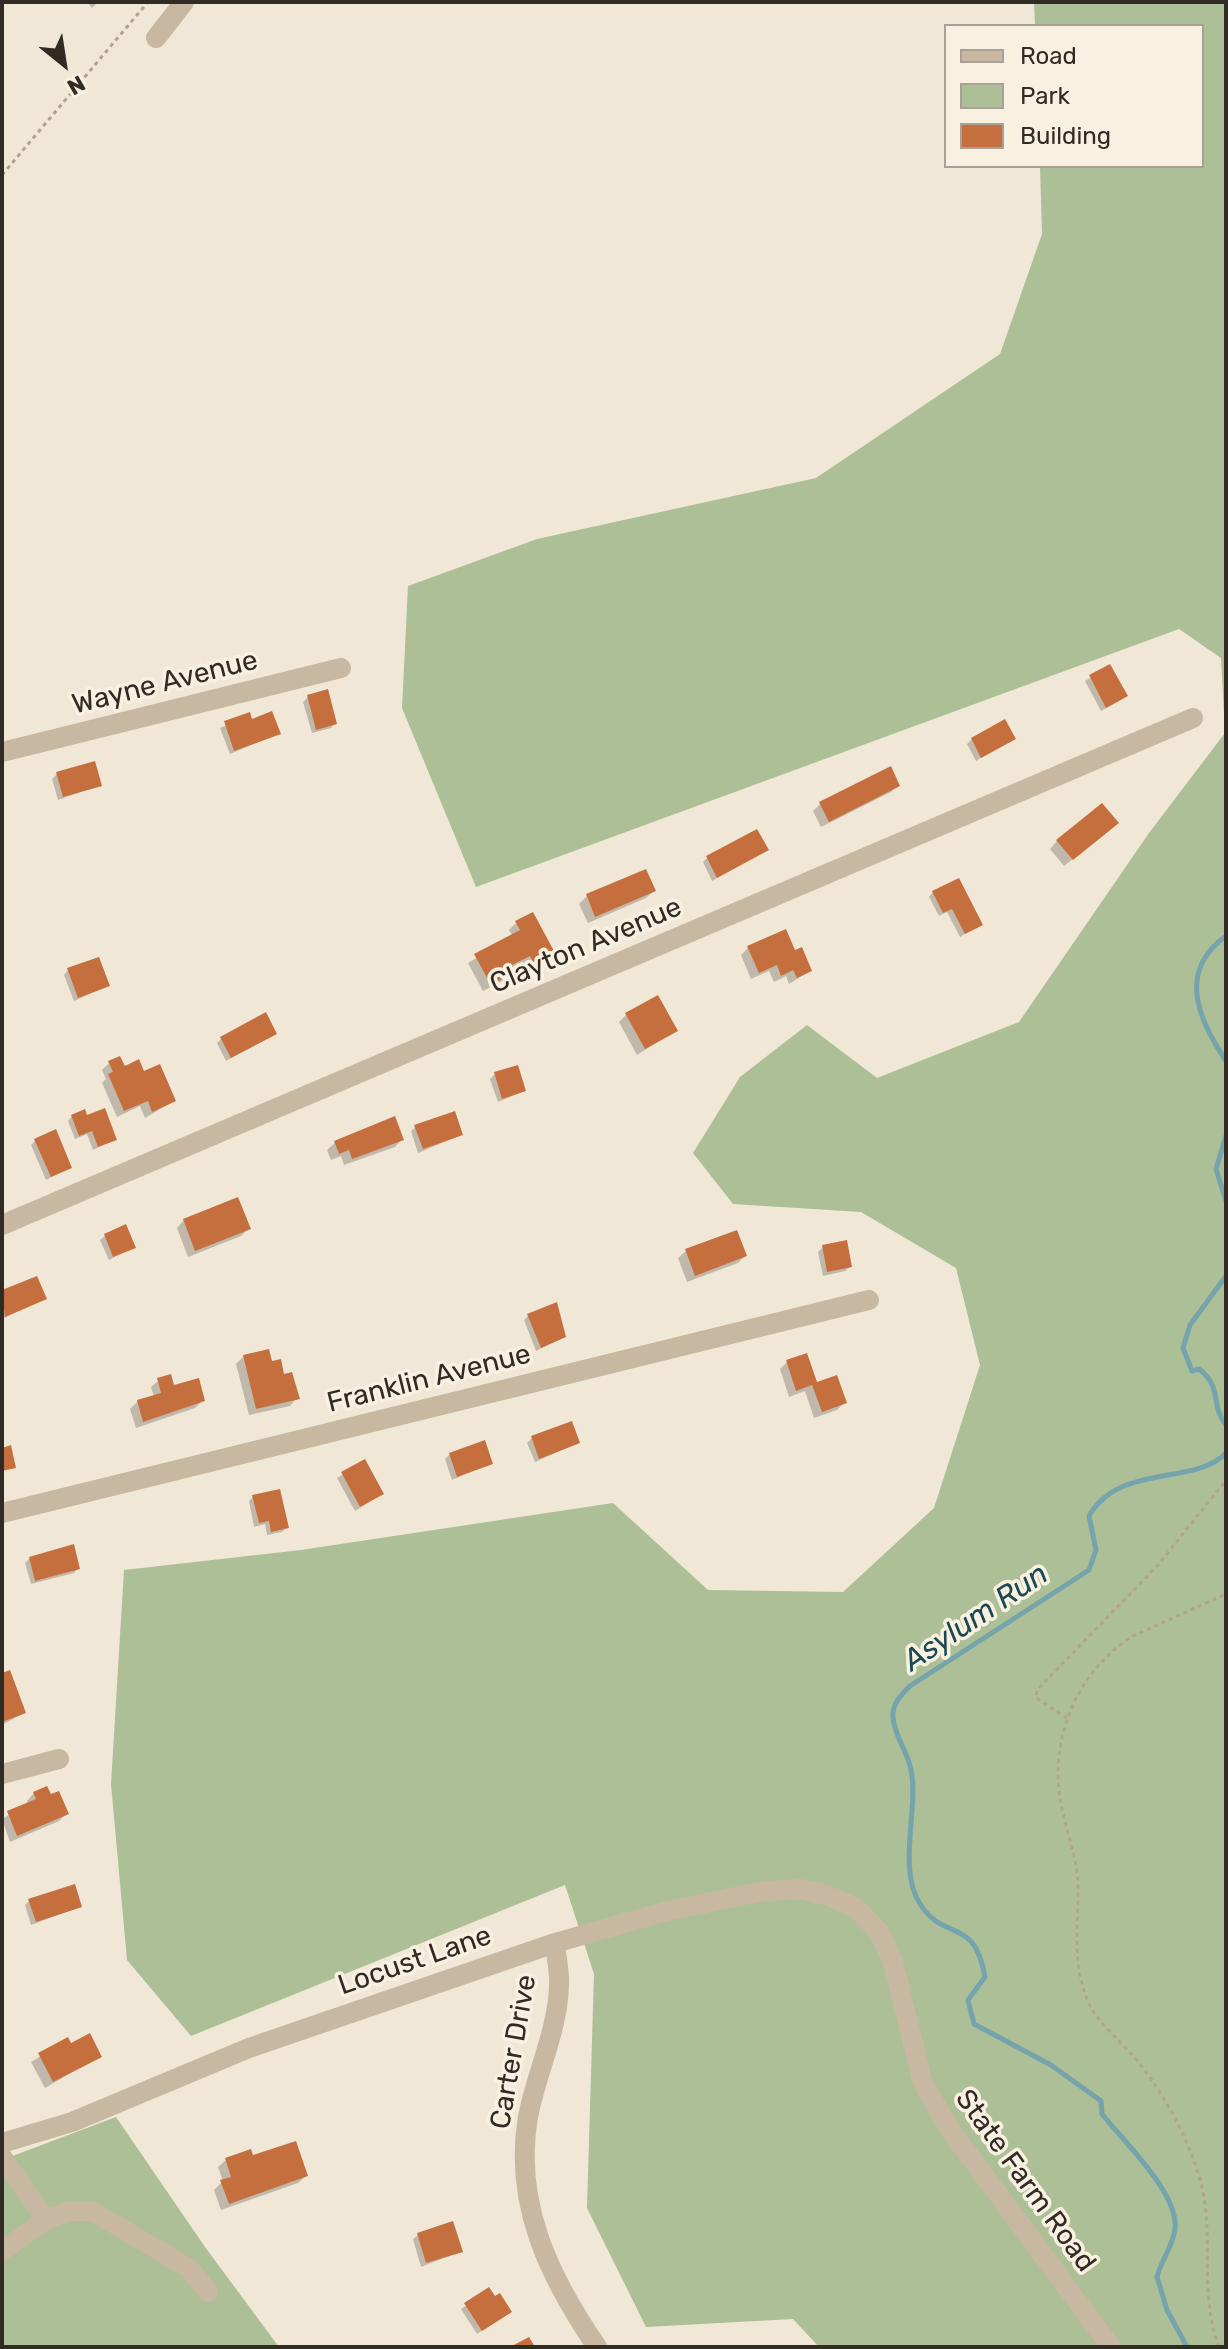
<!DOCTYPE html>
<style>
body{margin:0}
#map{position:relative;width:1228px;height:2349px;overflow:hidden;background:#f0e7d6;font-family:Rubik,sans-serif}
canvas{display:block}
.frame{position:absolute;inset:0;border:4px solid #322a24;pointer-events:none}
.legend{position:absolute;left:944px;top:24px;width:260px;height:144px;box-sizing:border-box;background:#f8f1e1;border:2px solid #a9a195;margin:0;padding:10px 14px;list-style:none;font-size:24px;color:#322a24}
.legend li{display:flex;align-items:center;gap:16px;height:40px}
.legend b{width:40px;border:2px solid #a9a195}
.north{position:absolute;left:24px;top:24px;width:80px;height:80px;-webkit-text-stroke:6px #f8f1e1;paint-order:stroke;rotate:150deg;font-size:22px;font-weight:700;line-height:32px;text-align:center;color:#322a24}
.north::after{content:'';display:block;margin:auto;width:28px;height:36px;background:#322a24;clip-path:polygon(50% 0,100% 100%,50% 72%,0 100%)}
</style>
<div id="map">
<canvas width="1228" height="2349"></canvas>
<div class="frame"></div>
<ul class="legend">
<li><b style="height:10px;background:#c8b8a2"></b>Road</li>
<li><b style="height:22px;background:#acbf96"></b>Park</li>
<li><b style="height:22px;background:#c66f3e"></b>Building</li>
</ul>
<div class="north">N</div>
</div>
<script>
const ctx = document.querySelector('canvas').getContext('2d');
ctx.lineJoin = 'round';
function fill(path, color) { ctx.fillStyle = color; ctx.fill(path, 'evenodd'); }
function strokePath(path, color, width, dash) { ctx.strokeStyle = color; ctx.lineWidth = width; ctx.lineCap = dash ? 'butt' : 'round'; ctx.setLineDash(dash || []); ctx.stroke(path); }
function label(font, color, halo, rows, align = 'center') {
  ctx.font = font + ' Rubik,sans-serif'; ctx.lineWidth = 7; ctx.setLineDash([]); ctx.textBaseline = 'middle'; ctx.strokeStyle = halo; ctx.fillStyle = color; for (const [text, x, y, turn = 0] of rows) {
    ctx.save(); ctx.translate(x, y); ctx.rotate((+turn || 0) * Math.PI / 180); ctx.textAlign = isNaN(turn) ? turn : align; if (halo) ctx.strokeText(text, 0, 0); ctx.fillText(text, 0, 0); ctx.restore();
  }
}
fill(new Path2D(`
 M 1034,2 L 1226,2 L 1226,2347 L 819,2347 L 793,2319 L 646,2327 L 587,2208 L 594,1974 L 565,1885 L 191,2036 L 127,1960 L 111,1784 L 124,1570 L 301,1550 L 613,1503 L 708,1590 L 843,1592 L 934,1508 L 980,1365 L 956,1268 L 861,1212 L 733,1204 L 693,1153 L 740,1077 L 807,1025 L 877,1078 L 1019,1022 L 1149,833 L 1225,733 L 1221,658 L 1179,629 L 476,887 L 402,708 L 408,586 L 537,539 L 816,478 L 1000,354 L 1042,234 L 1040,166 L 1202,166 L 1202,26 L 1035,26 Z
 M 116,2117 L 205,2247 L 279,2347 L 2,2347 L 2,2160 Z`), '#acbf96');
fill(new Path2D(`
 M 87,2 L 98,2 L 92,8 Z
 M 1110,666 L 1121,700 L 1101,711 L 1085,681 Z
 M 308,697 L 335,723 L 331,728 L 312,733 L 303,702 Z
 M 249,714 L 251,721 L 278,734 L 230,754 L 220,728 Z
 M 972,739 L 1013,739 L 976,761 L 967,744 Z
 M 57,774 L 100,785 L 58,800 L 52,779 Z
 M 898,785 L 891,792 L 821,827 L 813,811 L 820,804 Z
 M 1109,830 L 1064,866 L 1050,849 L 1057,841 Z
 M 766,850 L 712,881 L 703,862 L 707,858 Z
 M 645,871 L 654,891 L 646,898 L 588,923 L 579,904 L 587,896 Z
 M 933,892 L 980,925 L 960,937 L 947,912 L 939,916 L 929,897 Z
 M 517,922 L 551,951 L 526,968 L 522,962 L 511,968 L 513,972 L 506,979 L 483,991 L 468,963 L 513,936 L 509,930 Z
 M 748,948 L 794,953 L 810,971 L 789,984 L 786,976 L 774,982 L 769,971 L 751,979 L 741,955 Z
 M 68,970 L 107,986 L 74,1001 L 64,975 Z
 M 627,1014 L 675,1031 L 637,1055 L 619,1022 Z
 M 275,1033 L 226,1061 L 217,1043 L 221,1039 Z
 M 109,1063 L 143,1074 L 174,1101 L 145,1118 L 140,1106 L 117,1117 L 102,1083 L 106,1079 L 102,1070 Z
 M 495,1074 L 524,1091 L 498,1102 L 490,1079 Z
 M 72,1116 L 86,1117 L 115,1139 L 93,1150 L 87,1134 L 75,1139 L 68,1121 Z
 M 416,1127 L 461,1135 L 418,1153 L 411,1131 Z
 M 402,1139 L 395,1147 L 344,1165 L 341,1156 L 331,1160 L 327,1150 L 335,1143 Z
 M 36,1140 L 70,1167 L 46,1180 L 31,1145 Z
 M 184,1220 L 248,1229 L 241,1236 L 188,1257 L 177,1228 Z
 M 105,1236 L 133,1247 L 109,1260 L 100,1240 Z
 M 823,1247 L 850,1267 L 845,1271 L 823,1276 L 818,1252 Z
 M 686,1251 L 745,1256 L 738,1263 L 687,1282 L 678,1258 Z
 M 36,1278 L 44,1299 L 2,1319 L 2,1293 Z
 M 528,1316 L 564,1337 L 536,1351 L 524,1320 Z
 M 244,1356 L 270,1363 L 297,1398 L 290,1406 L 249,1415 L 236,1364 Z
 M 787,1362 L 816,1385 L 844,1403 L 837,1410 L 814,1418 L 805,1391 L 789,1397 L 780,1369 Z
 M 159,1380 L 203,1400 L 195,1408 L 136,1428 L 130,1409 L 138,1401 L 154,1397 L 151,1387 Z
 M 532,1438 L 578,1443 L 535,1462 L 527,1443 Z
 M 450,1454 L 491,1463 L 452,1480 L 445,1459 Z
 M 364,1462 L 382,1494 L 355,1511 L 337,1478 Z
 M 253,1497 L 287,1527 L 282,1532 L 267,1535 L 265,1524 L 254,1527 L 249,1501 Z
 M 30,1558 L 78,1568 L 74,1573 L 31,1584 L 25,1563 Z
 M 2,1675 L 24,1713 L 2,1725 Z
 M 34,1793 L 66,1814 L 59,1821 L 10,1842 L 2,1819 L 28,1804 L 27,1801 Z
 M 29,1901 L 80,1907 L 31,1925 L 25,1905 Z
 M 67,2040 L 70,2045 L 100,2056 L 45,2088 L 31,2062 Z
 M 252,2158 L 306,2176 L 298,2183 L 221,2210 L 214,2190 L 223,2181 L 218,2167 L 226,2160 Z
 M 418,2235 L 461,2251 L 421,2267 L 413,2239 Z
 M 489,2290 L 510,2312 L 477,2334 L 461,2309 Z`), '#0003');
strokePath(new Path2D(`
 M 1226,936 C 1177,971 1198,1019 1226,1061
 M 1226,1136 L 1216,1169 L 1226,1201
 M 1226,1276 L 1190,1325 L 1183,1348 L 1192,1371 L 1199,1369 C 1223,1387 1210,1406 1226,1425
 M 1187,2347 L 1167,2310 L 1157,2277 C 1161,2260 1173,2247 1175,2229 C 1179,2193 1123,2141 1102,2114 L 1101,2101 L 1051,2065 L 974,2024 L 968,2000 L 985,1977 C 974,1915 945,1943 920,1904 C 897,1868 919,1808 911,1770 C 908,1752 894,1736 893,1717 C 892,1704 901,1695 910,1686 L 1089,1570 L 1096,1550 L 1089,1516 C 1119,1463 1195,1486 1226,1453`), '#75a4ad', 5);
fill(new Path2D(`
 M 1110,664 L 1128,696 L 1106,708 L 1089,675 Z
 M 328,689 L 337,724 L 316,730 L 307,695 Z
 M 272,711 L 281,734 L 234,751 L 224,721 L 250,712 L 252,719 Z
 M 1005,719 L 1016,739 L 981,758 L 971,738 Z
 M 95,761 L 102,786 L 63,797 L 56,772 Z
 M 891,766 L 900,786 L 829,822 L 819,802 Z
 M 1102,803 L 1119,823 L 1073,860 L 1056,840 Z
 M 757,829 L 769,850 L 717,878 L 706,856 Z
 M 646,869 L 656,891 L 595,917 L 586,894 Z
 M 959,878 L 983,925 L 965,934 L 952,909 L 943,913 L 932,891 Z
 M 533,912 L 554,951 L 533,962 L 530,956 L 512,965 L 515,972 L 491,985 L 474,954 L 520,930 L 515,921 Z
 M 786,929 L 795,950 L 802,947 L 812,971 L 797,978 L 793,970 L 781,976 L 777,965 L 759,973 L 747,946 Z
 M 99,957 L 110,986 L 78,998 L 67,968 Z
 M 658,995 L 678,1031 L 645,1049 L 625,1013 Z
 M 266,1012 L 277,1034 L 231,1058 L 220,1037 Z
 M 120,1056 L 125,1066 L 139,1059 L 144,1071 L 160,1064 L 176,1101 L 152,1112 L 148,1101 L 124,1111 L 108,1074 L 113,1072 L 108,1061 Z
 M 518,1065 L 526,1091 L 502,1099 L 494,1072 Z
 M 105,1108 L 117,1140 L 98,1147 L 92,1131 L 79,1136 L 71,1115 L 85,1109 L 87,1115 Z
 M 455,1111 L 463,1135 L 423,1149 L 414,1125 Z
 M 395,1116 L 404,1140 L 352,1159 L 349,1150 L 339,1154 L 334,1141 Z
 M 56,1129 L 72,1168 L 51,1177 L 34,1139 Z
 M 238,1197 L 251,1229 L 195,1251 L 183,1219 Z
 M 126,1224 L 136,1248 L 113,1257 L 104,1234 Z
 M 737,1230 L 747,1256 L 695,1276 L 685,1249 Z
 M 847,1240 L 852,1267 L 827,1272 L 822,1245 Z
 M 37,1276 L 47,1299 L 5,1317 L 2,1290 Z
 M 557,1302 L 566,1337 L 541,1348 L 527,1314 Z
 M 269,1349 L 272,1361 L 281,1359 L 284,1374 L 292,1372 L 300,1399 L 256,1409 L 243,1355 Z
 M 807,1353 L 817,1382 L 837,1375 L 847,1403 L 822,1412 L 812,1385 L 796,1391 L 786,1360 Z
 M 171,1374 L 174,1385 L 199,1378 L 205,1401 L 143,1422 L 137,1400 L 161,1393 L 157,1378 Z
 M 572,1421 L 580,1443 L 539,1459 L 531,1436 Z
 M 485,1440 L 493,1464 L 457,1477 L 449,1453 Z
 M 11,1445 L 16,1468 L 2,1471 L 2,1448 Z
 M 365,1459 L 384,1494 L 360,1507 L 341,1472 Z
 M 280,1489 L 289,1528 L 271,1532 L 269,1521 L 259,1523 L 252,1495 Z
 M 74,1544 L 80,1569 L 35,1581 L 29,1557 Z
 M 10,1670 L 26,1713 L 2,1722 L 2,1673 Z
 M 47,1786 L 51,1794 L 59,1791 L 69,1814 L 17,1836 L 7,1811 L 36,1799 L 33,1792 Z
 M 75,1884 L 82,1907 L 36,1922 L 28,1899 Z
 M 90,2033 L 102,2057 L 53,2082 L 38,2053 L 68,2037 L 71,2043 Z
 M 296,2141 L 308,2176 L 229,2204 L 220,2180 L 231,2177 L 225,2158 L 251,2149 L 253,2155 Z
 M 453,2221 L 463,2252 L 426,2263 L 417,2233 Z
 M 489,2287 L 495,2296 L 500,2293 L 512,2312 L 482,2331 L 464,2303 Z
 M 529,2337 L 535,2347 L 510,2347 Z`), '#c66f3e');
strokePath(new Path2D(`
 M 2,175 L 148,2
 M 1067,1718 L 1036,1698 L 1037,1690 L 1158,1565 L 1226,1480
 M 1219,2347 C 1197,2289 1217,2229 1198,2173 C 1185,2132 1162,2090 1134,2057 C 1119,2039 1097,2023 1088,2001 C 1071,1962 1079,1922 1078,1881 C 1076,1853 1064,1826 1060,1798 C 1050,1736 1079,1669 1133,1636 L 1226,1594`), '#b3a28c', 3, [4, 4]);
strokePath(new Path2D(`
 M 156,38 L 184,2
 M 2,752 L 341,668
 M 2,1225 L 1193,718
 M 2,1513 L 869,1300
 M 2,1774 L 59,1759
 M 555,1943 C 556,1956 560,1972 559,1985 C 558,2030 536,2074 528,2117 C 513,2204 550,2278 597,2347
 M 2,2143 L 72,2122 L 249,2048 L 555,1943 L 667,1911 L 764,1891 L 801,1889 L 829,1896 L 856,1908 L 879,1932 L 893,1962 L 923,2083 L 949,2128 L 1111,2347
 M 2,2157 L 46,2220 L 2,2251
 M 46,2220 L 68,2211 L 92,2211 L 190,2269 L 208,2292`), '#c8b8a2', 20);
label('28px', '#322a24', '#f8f1e1', [
 ["Wayne Avenue",165,683,-14],
 ["Clayton Avenue",586,946,-23],
 ["Franklin Avenue",429,1379,-14],
 ["Locust Lane",415,1961,-19],
 ["Carter Drive",514,2052,-80],
 ["State Farm Road",1025,2181,54]
]);
label('italic 30px', '#1b4953', '#f8f1e1', [
 ["Asylum Run",976,1618,-34]
]);
</script>
